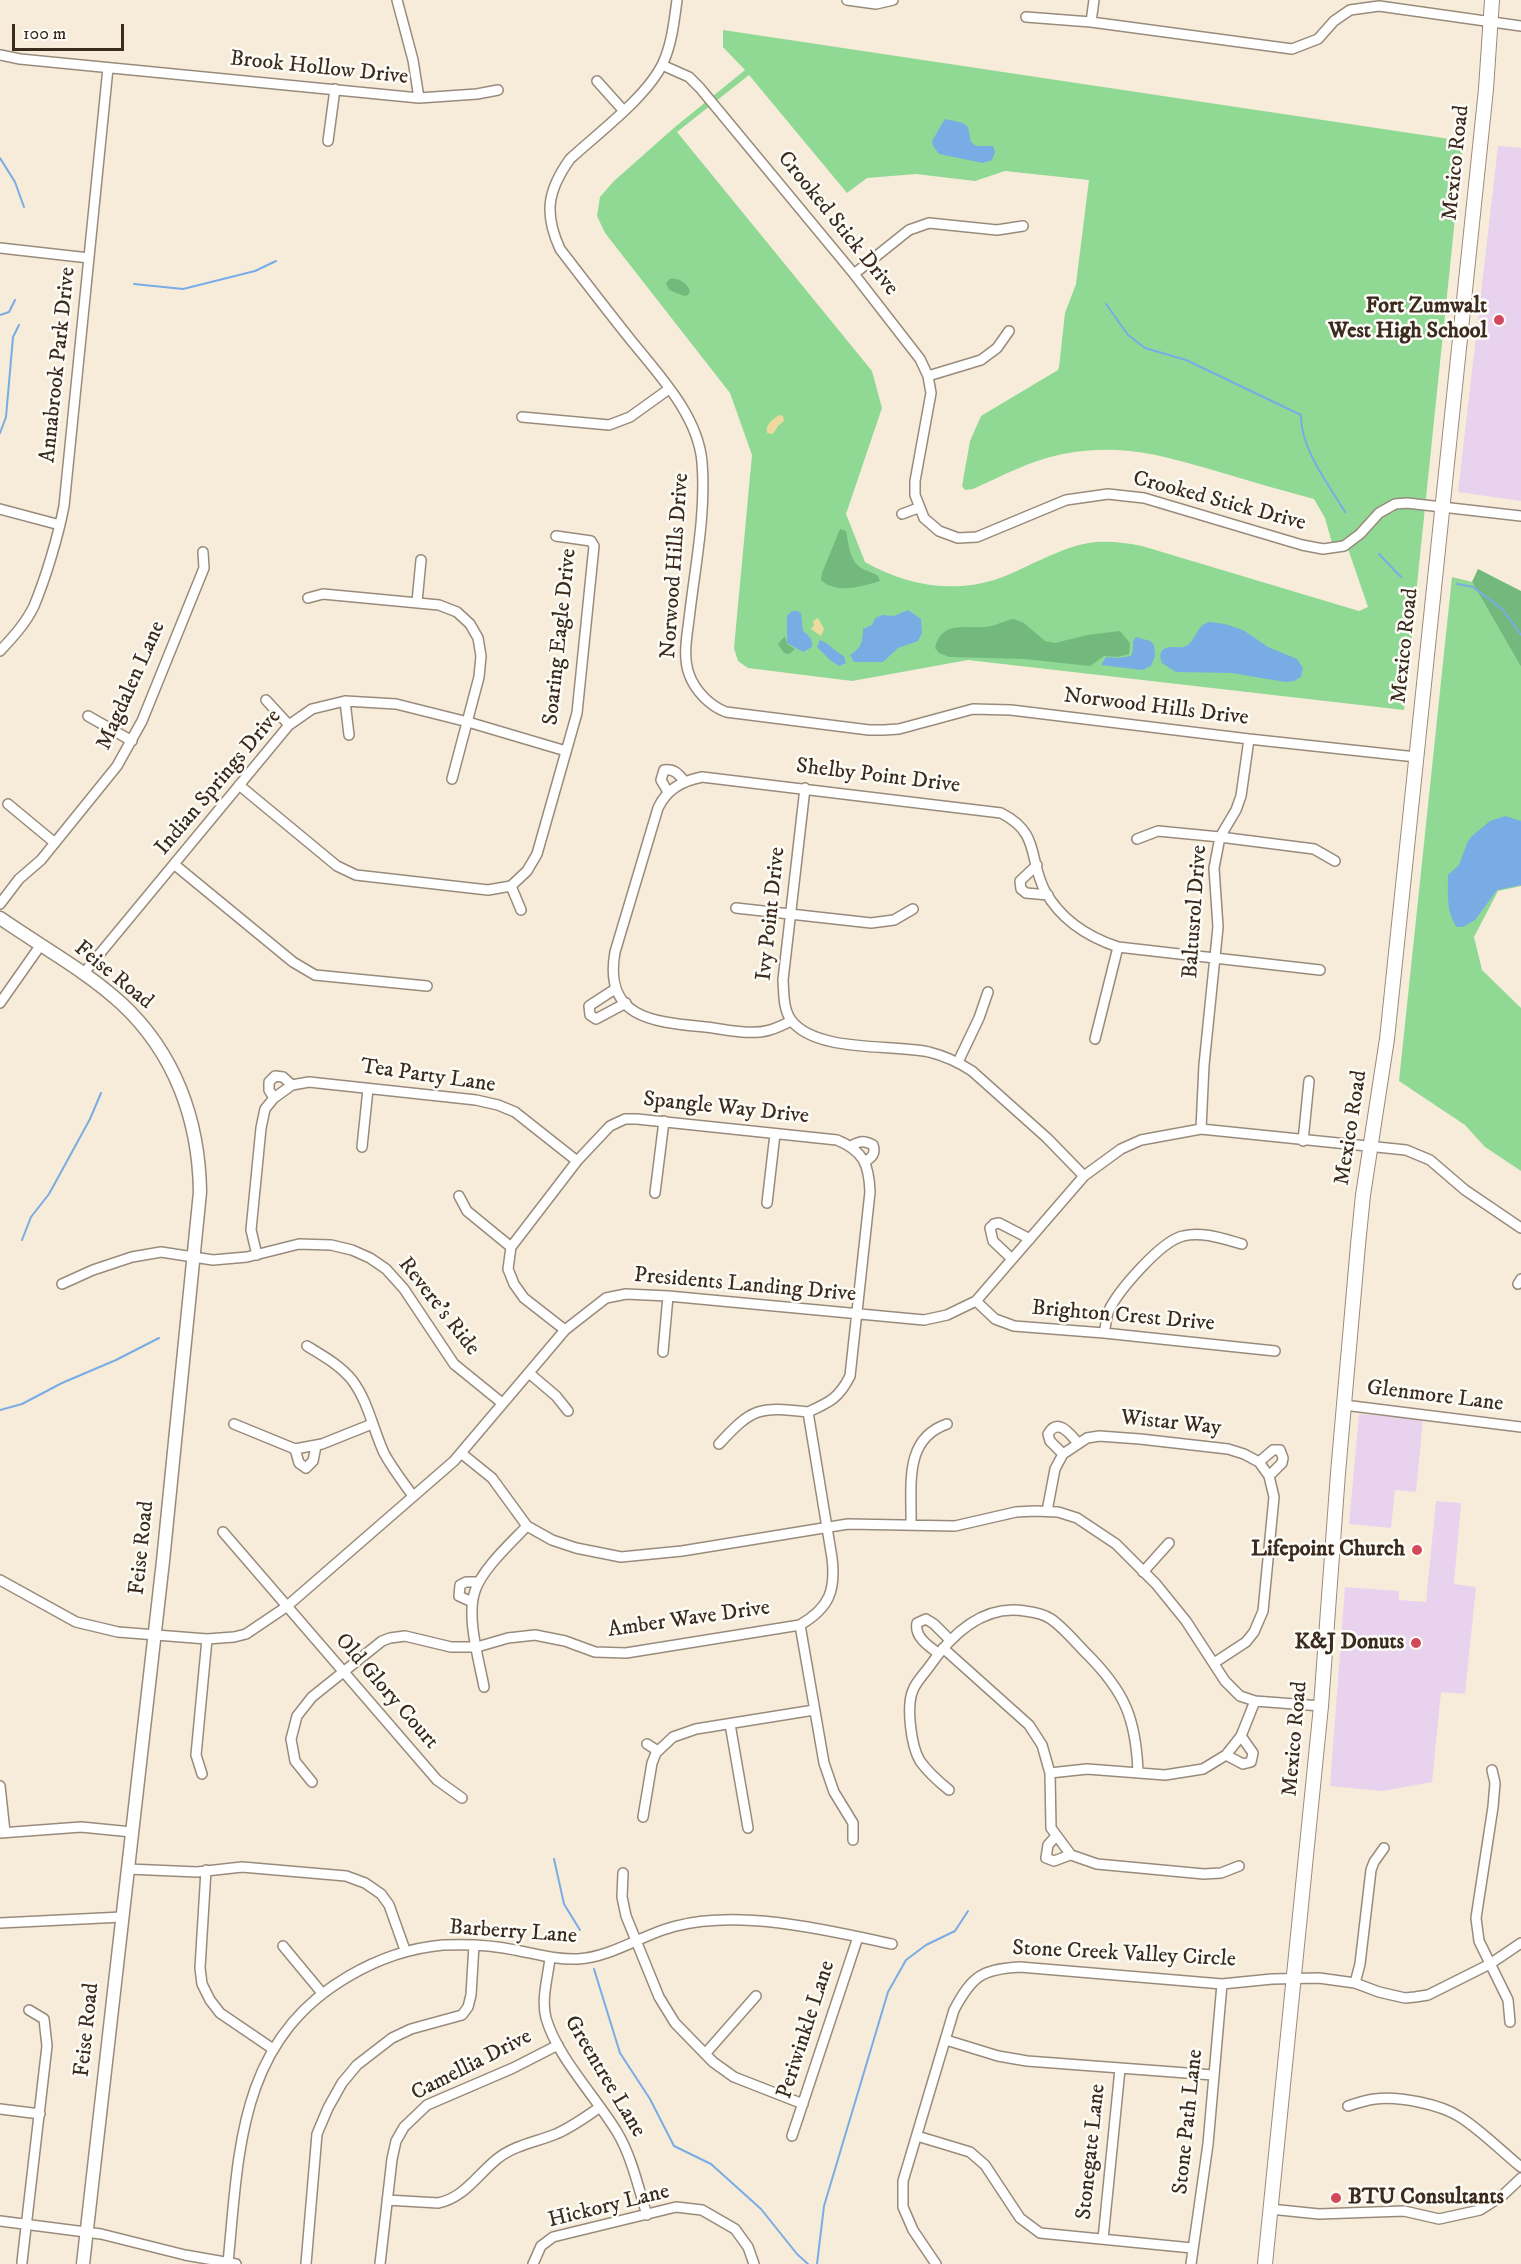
<!DOCTYPE html>
<style>
body{margin:0}
#map{position:relative;width:1521px;height:2264px;overflow:hidden;background:#f7ecd9;font-family:"IM FELL DW Pica",serif}
canvas{display:block}
.scale{position:absolute;left:12px;top:24px;width:112px;height:27px;box-sizing:border-box;border:3px solid #3b2a1e;border-top:0;padding-left:8px;font-size:18px;line-height:21px;white-space:nowrap;color:#3b2a1e;-webkit-text-stroke:4px #fdfcf7;paint-order:stroke}
</style>
<div id="map">
<canvas width="1521" height="2264"></canvas>
<div class="scale">100 m</div>
</div>
<script>
const ctx = document.querySelector('canvas').getContext('2d');
ctx.lineJoin = 'round';
function fill(path, color) { ctx.fillStyle = color; ctx.fill(path, 'evenodd'); }
function strokePath(path, color, width, dash) { ctx.strokeStyle = color; ctx.lineWidth = width; ctx.lineCap = dash ? 'butt' : 'round'; ctx.setLineDash(dash || []); ctx.stroke(path); }
function label(font, color, halo, rows, align = 'center') {
  ctx.font = font + ' "IM FELL DW Pica",serif'; ctx.lineWidth = 5; ctx.setLineDash([]); ctx.textBaseline = 'middle'; ctx.strokeStyle = halo; ctx.fillStyle = color; for (const [text, x, y, turn = 0] of rows) {
    ctx.save(); ctx.translate(x, y); ctx.rotate((+turn || 0) * Math.PI / 180); ctx.textAlign = isNaN(turn) ? turn : align; if (halo) ctx.strokeText(text, 0, 0); ctx.fillText(text, 0, 0); ctx.restore();
  }
}
fill(new Path2D(`
 M 1498,146 L 1521,148 L 1521,501 L 1458,492 Z
 M 1359,1414 L 1423,1419 L 1416,1492 L 1395,1490 L 1391,1528 L 1349,1524 Z
 M 1436,1501 L 1461,1503 L 1454,1584 L 1476,1587 L 1465,1694 L 1441,1692 L 1432,1782 L 1383,1791 L 1330,1786 L 1345,1587 L 1399,1591 L 1399,1600 L 1426,1602 Z`), '#e9d2ed');
fill(new Path2D(`
 M 723,30 L 1463,141 L 1404,710 L 968,660 L 852,681 L 748,668 L 738,661 L 734,648 L 752,455 L 730,393 L 605,233 L 597,216 L 600,197 L 614,181 L 675,127 L 745,70 L 723,47 ZM 749,75 L 847,193 L 867,178 L 916,174 L 975,181 L 1005,171 L 1089,180 L 1076,284 L 1065,313 L 1059,367 L 1058,370 L 981,416 L 970,441 L 962,486 L 965,490 L 973,489 C 1002,476 1031,460 1063,454 C 1121,443 1161,455 1216,471 C 1249,481 1281,490 1314,499 L 1325,518 L 1332,543 L 1345,540 L 1368,607 L 1359,611 L 1142,546 C 1127,543 1112,541 1096,542 C 1066,545 1038,562 1010,574 C 963,595 910,588 865,562 L 846,514 L 882,408 L 872,371 L 677,132 Z
 M 1452,577 L 1472,582 L 1521,667 L 1521,886 L 1498,891 L 1474,937 L 1482,970 L 1521,1008 L 1521,1171 L 1485,1147 L 1465,1125 L 1399,1081 Z`), '#8fd994');
fill(new Path2D(`
 M 670,279 C 679,278 686,282 690,291 L 688,295 L 684,296 L 669,290 L 666,283 Z
 M 840,529 L 846,531 C 849,545 849,563 865,570 C 870,572 874,573 878,576 L 880,581 C 862,586 837,595 821,580 L 822,573 Z
 M 1478,569 L 1521,591 L 1521,667 L 1472,582 Z
 M 1014,619 L 1024,623 L 1045,641 L 1055,643 L 1087,635 L 1120,631 L 1130,643 L 1129,654 L 1117,657 L 1104,656 L 1090,666 L 1024,659 L 949,657 L 939,653 L 935,648 C 942,617 971,631 991,626 C 999,624 1006,620 1014,619 Z
 M 785,636 L 787,644 L 795,649 L 789,654 L 784,653 L 778,644 Z`), '#73b97e');
fill(new Path2D(`
 M 779,415 L 783,416 L 784,421 L 778,426 L 773,434 L 767,433 C 765,423 773,420 779,415 Z
 M 818,618 L 824,629 L 821,636 L 811,629 L 814,625 L 813,621 Z`), '#eeda9e');
fill(new Path2D(`
 M 945,119 L 963,123 L 968,127 L 971,142 L 976,146 L 993,146 L 995,152 L 992,160 L 983,163 L 939,154 L 933,146 L 932,141 Z
 M 908,610 L 921,619 L 922,633 L 918,641 L 898,648 L 883,662 L 854,662 L 850,655 C 861,648 863,642 863,629 L 872,625 L 875,618 L 883,615 L 894,616 Z
 M 792,611 L 797,611 L 801,613 L 803,631 C 809,636 813,638 812,647 L 803,652 L 787,643 L 787,616 Z
 M 1209,622 L 1225,624 L 1243,630 L 1268,647 L 1297,659 L 1303,668 L 1301,677 L 1294,681 L 1285,682 L 1232,673 L 1176,672 L 1162,663 C 1160,658 1159,652 1164,649 C 1171,644 1181,651 1189,644 C 1197,636 1197,626 1209,622 Z
 M 1136,637 L 1150,641 L 1154,645 L 1155,656 L 1151,666 L 1142,670 L 1101,665 L 1106,657 L 1117,658 L 1131,656 L 1133,650 L 1133,641 Z
 M 820,640 C 829,643 835,652 844,656 L 846,663 L 839,666 L 830,660 L 817,647 Z
 M 1505,816 L 1521,821 L 1521,885 L 1497,890 L 1475,920 L 1463,927 L 1457,927 C 1446,913 1448,893 1448,875 L 1459,865 L 1468,841 L 1472,836 L 1490,821 Z`), '#79ace5');
strokePath(new Path2D(`
 M 0,158 L 15,182 L 24,207
 M 134,284 L 183,289 L 255,271 L 276,261
 M 1106,304 L 1128,335 L 1145,348 L 1186,360 L 1301,415 C 1300,448 1329,485 1345,512
 M 0,315 L 9,312 L 15,300
 M 0,433 L 6,417 L 13,337 L 19,325
 M 1379,554 L 1401,577
 M 1457,584 L 1473,587 L 1503,610 L 1521,635
 M 22,1240 L 31,1217 L 49,1194 L 90,1119 L 101,1093
 M 0,1410 L 22,1404 L 62,1383 L 116,1360 L 159,1338
 M 554,1859 L 564,1904 L 580,1930
 M 594,1969 L 620,2053 L 650,2099 L 674,2146 L 711,2164 L 761,2209 L 797,2254 L 808,2264
 M 817,2264 L 824,2206 L 888,1992 L 906,1960 L 926,1945 L 955,1931 L 968,1911`), '#79ace5', 2);
const street = new Path2D(`
 M 397,0 L 413,60 L 419,98
 M 677,0 C 674,22 672,43 663,63 C 647,97 598,133 570,159 C 547,191 544,214 560,249 C 583,279 606,309 630,339 C 658,374 698,415 702,462 C 706,511 696,562 690,611 C 688,631 682,655 689,674 C 695,691 710,706 726,712 L 869,730 L 884,730 L 899,729 L 973,709 L 1011,710 L 1249,739 L 1416,757
 M 847,0 L 876,4 L 893,0
 M 1026,17 L 1091,22 L 1292,49 L 1318,39 L 1334,21 L 1350,10 L 1379,6 L 1521,26
 M 1091,22 L 1094,0
 M 0,55 L 20,59 L 419,98 L 477,94 L 498,90
 M 662,65 L 689,77 L 700,88 L 854,274 L 920,359 L 928,376 L 931,393 L 915,481 L 915,495 L 924,518 L 939,531 L 958,538 L 977,537 L 1066,500 L 1108,494 L 1144,498 L 1302,545 L 1323,549 L 1344,546 L 1360,534 L 1379,513 L 1395,504 L 1407,503 L 1521,516
 M 597,81 L 623,110
 M 328,141 L 335,89
 M 0,248 L 89,258
 M 854,274 L 909,230 L 929,223 L 997,230 L 1023,226
 M 928,376 L 981,360 L 997,348 L 1009,331
 M 522,417 L 609,425 L 630,417 L 669,389
 M 0,509 L 60,525
 M 902,514 L 918,508
 M 308,598 L 323,594 L 439,605 L 457,612 L 470,624 L 478,638 L 481,656 L 479,677 L 452,779
 M 417,602 L 421,560
 M 0,651 C 13,637 26,623 34,606 C 46,577 58,537 64,506 L 108,68
 M 266,700 L 289,725
 M 345,701 L 349,735
 M 88,716 L 132,741
 M 239,785 L 337,866 L 356,875 L 488,890 L 511,886 L 527,871 L 537,854 L 577,713 L 594,546 L 591,541 L 556,536
 M 805,788 L 783,980 C 784,993 783,1009 791,1020 C 816,1053 892,1044 929,1052 C 945,1056 958,1062 972,1071 L 1047,1138 L 1084,1176
 M 668,792 L 661,780 L 664,770 C 674,769 678,773 684,781
 M 8,804 L 55,843
 M 1137,839 L 1158,831 L 1220,837 L 1314,849 L 1335,861
 M 175,865 L 293,962 L 315,975 L 427,986
 M 1037,865 L 1020,881 L 1021,889 L 1026,893 L 1048,895
 M 511,886 L 521,910
 M 0,904 L 19,879 L 41,860 L 117,766 L 142,721 L 204,568 L 203,552
 M 736,908 L 871,923 L 894,920 L 913,909
 M 83,974 L 289,725 L 312,709 L 345,701 L 396,704 L 468,722 L 566,751
 M 615,989 L 589,1006 L 590,1015 L 596,1019 L 626,1003
 M 0,1003 L 40,946
 M 791,1021 C 785,1024 777,1028 770,1030 C 750,1036 725,1029 705,1027 C 655,1022 603,1019 615,952 L 658,808 C 667,789 682,781 702,777 L 1001,813 C 1041,833 1028,859 1045,891 C 1061,920 1088,937 1118,947 L 1320,970
 M 1095,1039 L 1118,947
 M 958,1062 L 979,1018 L 988,992
 M 274,1098 L 269,1090 L 269,1082 L 275,1076 L 283,1077 L 292,1085
 M 1201,1129 L 1204,1065 L 1218,927 L 1214,868 L 1220,837 L 1236,810 L 1241,796 L 1249,739
 M 1303,1141 L 1309,1081
 M 851,1146 C 860,1141 864,1140 873,1145 C 876,1154 872,1157 865,1162
 M 362,1147 L 368,1089
 M 655,1193 L 664,1121
 M 459,1196 L 467,1211 L 511,1247
 M 767,1203 L 775,1134
 M 257,1255 L 251,1230 L 261,1128 L 265,1109 L 274,1098 L 292,1085 L 309,1082 L 476,1100 L 498,1105 L 515,1112 L 577,1161
 M 1012,1259 L 993,1241 L 990,1228 L 994,1224 L 999,1223 L 1030,1239
 M 62,1284 L 93,1270 L 132,1257 L 161,1252 L 213,1260 L 247,1257 L 299,1244 L 331,1245 L 352,1250 L 370,1258 L 386,1269 L 404,1289 L 454,1364 L 502,1403
 M 1518,1284 L 1521,1279
 M 976,1301 L 995,1319 L 1014,1326 L 1104,1333 L 1275,1351
 M 1104,1333 C 1106,1326 1106,1317 1109,1310 C 1119,1290 1161,1241 1183,1236 C 1202,1231 1224,1239 1242,1244
 M 307,1346 C 323,1356 340,1365 352,1380 C 368,1401 373,1429 384,1453 C 392,1468 403,1482 413,1496
 M 663,1352 L 668,1296
 M 529,1373 L 556,1396 L 568,1411
 M 1344,1405 L 1521,1427
 M 234,1424 L 295,1449 L 322,1444 L 372,1424
 M 719,1444 C 752,1408 759,1406 808,1412
 M 295,1449 L 299,1463 L 306,1468 L 313,1461 L 316,1446
 M 461,1453 L 492,1478 L 527,1526 L 552,1540 L 576,1548 L 621,1557 L 682,1551 L 848,1524 L 955,1526 L 1016,1512 L 1035,1511 L 1058,1512 L 1077,1518 L 1116,1544 L 1156,1584 L 1186,1621 L 1225,1681 L 1240,1696 L 1255,1701 L 1321,1706
 M 1063,1454 L 1050,1441 L 1048,1434 C 1058,1417 1070,1434 1078,1443
 M 1259,1462 L 1273,1450 L 1280,1450 L 1283,1458 L 1282,1463 L 1269,1476
 M 1047,1511 L 1055,1469 L 1063,1454 L 1087,1438 L 1099,1436 L 1140,1439 L 1228,1449 L 1244,1454 L 1259,1462 L 1269,1476 L 1274,1497 L 1263,1611 L 1254,1632 L 1246,1642 L 1214,1663
 M 911,1524 C 912,1486 903,1439 947,1424
 M 223,1532 L 437,1780 L 462,1798
 M 1143,1572 L 1169,1543
 M 0,1580 L 76,1622 L 118,1632 L 207,1639 L 234,1637 L 246,1634 L 286,1607 L 454,1461 L 565,1330 L 606,1298 L 626,1294 L 668,1296 L 924,1320 L 947,1315 L 976,1301 L 1084,1176 L 1121,1149 L 1141,1140 L 1201,1129 L 1406,1150 L 1430,1160 L 1465,1190 L 1521,1228
 M 472,1602 L 459,1596 L 460,1585 L 466,1582 L 479,1582
 M 800,1625 L 824,1763 L 834,1792 L 853,1823 L 853,1840
 M 943,1648 L 1029,1725 L 1042,1745 L 1050,1773 L 1051,1828 L 1071,1855 L 1097,1864 L 1204,1874 L 1221,1873 L 1239,1866
 M 938,1653 C 928,1646 914,1636 917,1623 L 926,1619 L 934,1624 L 950,1640
 M 484,1687 C 479,1660 466,1617 475,1591 C 482,1569 511,1543 527,1526
 M 730,1724 L 748,1828
 M 647,1744 L 658,1751
 M 1226,1755 L 1243,1764 L 1251,1762 L 1253,1753 L 1241,1736
 M 1492,1770 L 1495,1783 L 1493,1807 L 1476,1918 L 1479,1941 L 1508,2000 L 1510,2022
 M 1050,1773 L 1087,1769 L 1165,1775 L 1203,1769 L 1226,1755 L 1241,1736 L 1255,1701
 M 202,1774 L 196,1755 L 207,1639
 M 312,1782 L 295,1761 L 291,1739 L 297,1716 L 312,1697 L 382,1641 L 390,1638 L 405,1636 L 451,1647 L 477,1647 L 508,1638 L 535,1635 L 565,1641 L 595,1652 L 626,1653 L 800,1625 C 829,1608 836,1591 832,1558 L 808,1412 C 830,1402 839,1398 850,1376 L 870,1192 C 869,1165 864,1151 837,1140 L 637,1119 L 625,1119 L 610,1126 L 577,1161 L 511,1247 L 508,1269 L 514,1284 L 524,1298 L 565,1330
 M 0,1786 L 5,1832
 M 949,1790 C 939,1782 928,1772 920,1761 C 911,1746 906,1706 913,1690 C 916,1682 924,1674 929,1667 C 951,1635 983,1604 1025,1611 C 1033,1612 1044,1614 1051,1619 C 1064,1628 1076,1643 1087,1654 C 1125,1692 1136,1719 1138,1772
 M 643,1817 L 652,1763 L 656,1753 L 673,1737 L 696,1729 L 814,1710
 M 0,1833 L 81,1827 L 132,1832
 M 1056,1836 L 1048,1845 L 1046,1858 L 1054,1861 L 1070,1855
 M 128,1869 L 197,1872 L 242,1867 L 346,1876 L 365,1883 L 381,1894 L 389,1905 L 405,1950
 M 206,1870 L 200,1968 L 202,1984 L 210,2000 L 220,2013 L 273,2049
 M 623,1873 L 622,1897 L 626,1916 L 659,1997 L 675,2023 L 713,2062 L 734,2077 L 803,2104
 M 0,1923 L 122,1917
 M 283,1946 L 322,1993
 M 550,1958 C 548,1977 541,1999 546,2018 C 557,2057 596,2097 617,2132 C 632,2157 638,2187 647,2215
 M 1355,1983 L 1360,1964 L 1371,1870 L 1374,1862 L 1384,1848
 M 946,2040 L 998,2056 L 1027,2061 L 1213,2075
 M 705,2054 L 756,1996
 M 1348,2106 C 1357,2103 1366,2100 1375,2099 C 1399,2096 1440,2104 1460,2117 C 1482,2131 1501,2151 1521,2167
 M 0,2109 L 40,2114
 M 792,2136 L 858,1937
 M 917,2136 L 970,2152 L 985,2165 L 1020,2218 L 1040,2233 L 1192,2248
 M 387,2200 L 438,2203 C 464,2198 477,2175 497,2159 C 514,2145 536,2142 556,2134 C 572,2127 586,2117 600,2107
 M 1270,2209 L 1319,2214 L 1404,2211 L 1439,2219 L 1480,2210 L 1502,2196 L 1521,2178
 M 0,2221 L 101,2234 L 185,2255 L 236,2264
 M 1103,2239 L 1120,2069
 M 22,2262 L 47,2046 L 44,2019 L 29,2010
 M 228,2263 C 239,2151 238,2040 349,1976 C 378,1959 409,1948 443,1945 C 466,1944 492,1945 515,1950 C 536,1954 556,1960 578,1959 C 612,1957 643,1934 676,1926 C 741,1909 827,1930 892,1944
 M 306,2264 L 317,2134 L 328,2108 L 342,2083 L 357,2065 L 392,2038 L 411,2029 L 462,2015 L 468,2007 L 471,1995 L 474,1945
 M 380,2264 L 392,2159 L 396,2141 L 404,2127 L 427,2105 L 513,2068 L 558,2045
 M 533,2264 L 541,2246 L 553,2237 L 676,2207 L 702,2210 L 735,2229 L 748,2247 L 754,2264
 M 936,2264 L 913,2230 L 903,2207 L 903,2181 L 954,2010 C 972,1976 982,1969 1020,1967 L 1222,1984 L 1272,1979 L 1319,1978 L 1355,1983 L 1379,1992 L 1405,1998 L 1415,1997 L 1428,1995 L 1490,1964 L 1521,1943
 M 1191,2264 L 1208,2144 L 1222,1984`);
const secondary = new Path2D(`
 M 0,918 C 40,946 85,970 121,1003 C 175,1053 199,1120 200,1192 L 163,1561 L 83,2264`);
const primary = new Path2D(`
 M 1265,2264 L 1321,1706 L 1338,1473 L 1358,1245 L 1363,1195 L 1387,1039 L 1486,89 L 1492,0`);
strokePath(street, '#998b7c', 12);
strokePath(secondary, '#998b7c', 15);
strokePath(primary, '#998b7c', 16);
strokePath(street, '#fff', 9);
strokePath(secondary, '#fff', 12);
strokePath(primary, '#fff', 14);
for (const [x, y, r, color] of [
 [1499,320,6,"#d1495b"],
 [1417,1550,6,"#d1495b"],
 [1416,1643,6,"#d1495b"],
 [1336,2198,6,"#d1495b"]
]) { const dot = new Path2D(); dot.arc(x, y, r, 0, 2 * Math.PI); ctx.fillStyle = color; ctx.fill(dot); strokePath(dot, '#fdfcf7', 2); }
label('22px', '#3b2a1e', '#fdfcf7', [
 ["Brook Hollow Drive",319,69,6],
 ["Mexico Road",1457,163,-84],
 ["Crooked Stick Drive",837,224,51],
 ["Annabrook Park Drive",59,365,-84],
 ["Crooked Stick Drive",1219,502,15],
 ["Norwood Hills Drive",676,566,-86],
 ["Soaring Eagle Drive",561,637,-84],
 ["Mexico Road",1406,646,-84],
 ["Magdalen Lane",132,686,-66],
 ["Norwood Hills Drive",1156,708,7],
 ["Shelby Point Drive",878,777,7],
 ["Indian Springs Drive",219,783,-50],
 ["Baltusrol Drive",1196,912,-86],
 ["Ivy Point Drive",772,914,-84],
 ["Feise Road",113,976,39],
 ["Tea Party Lane",428,1077,8],
 ["Spangle Way Drive",726,1109,6],
 ["Mexico Road",1352,1128,-81],
 ["Presidents Landing Drive",745,1286,5],
 ["Revere's Ride",438,1307,52],
 ["Brighton Crest Drive",1123,1317,5],
 ["Glenmore Lane",1435,1397,7],
 ["Wistar Way",1171,1424,6],
 ["Feise Road",143,1548,-84],
 ["Amber Wave Drive",689,1620,-8],
 ["Old Glory Court",386,1692,49],
 ["Mexico Road",1296,1739,-85],
 ["Barberry Lane",513,1933,4],
 ["Stone Creek Valley Circle",1124,1955,3],
 ["Feise Road",88,2030,-84],
 ["Periwinkle Lane",807,2030,-72],
 ["Camellia Drive",472,2066,-27],
 ["Greentree Lane",604,2077,59],
 ["Stone Path Lane",1189,2122,-84],
 ["Stonegate Lane",1092,2152,-84],
 ["Hickory Lane",609,2207,-14]
]);
label('bold 22px', '#3b2a1e', '#fdfcf7', [
 ["Fort Zumwalt",1487,307],
 ["West High School",1487,332],
 ["Lifepoint Church",1405,1550],
 ["K&J Donuts",1404,1643],
 ["BTU Consultants",1348,2198,"left"]
], 'right');
</script>
